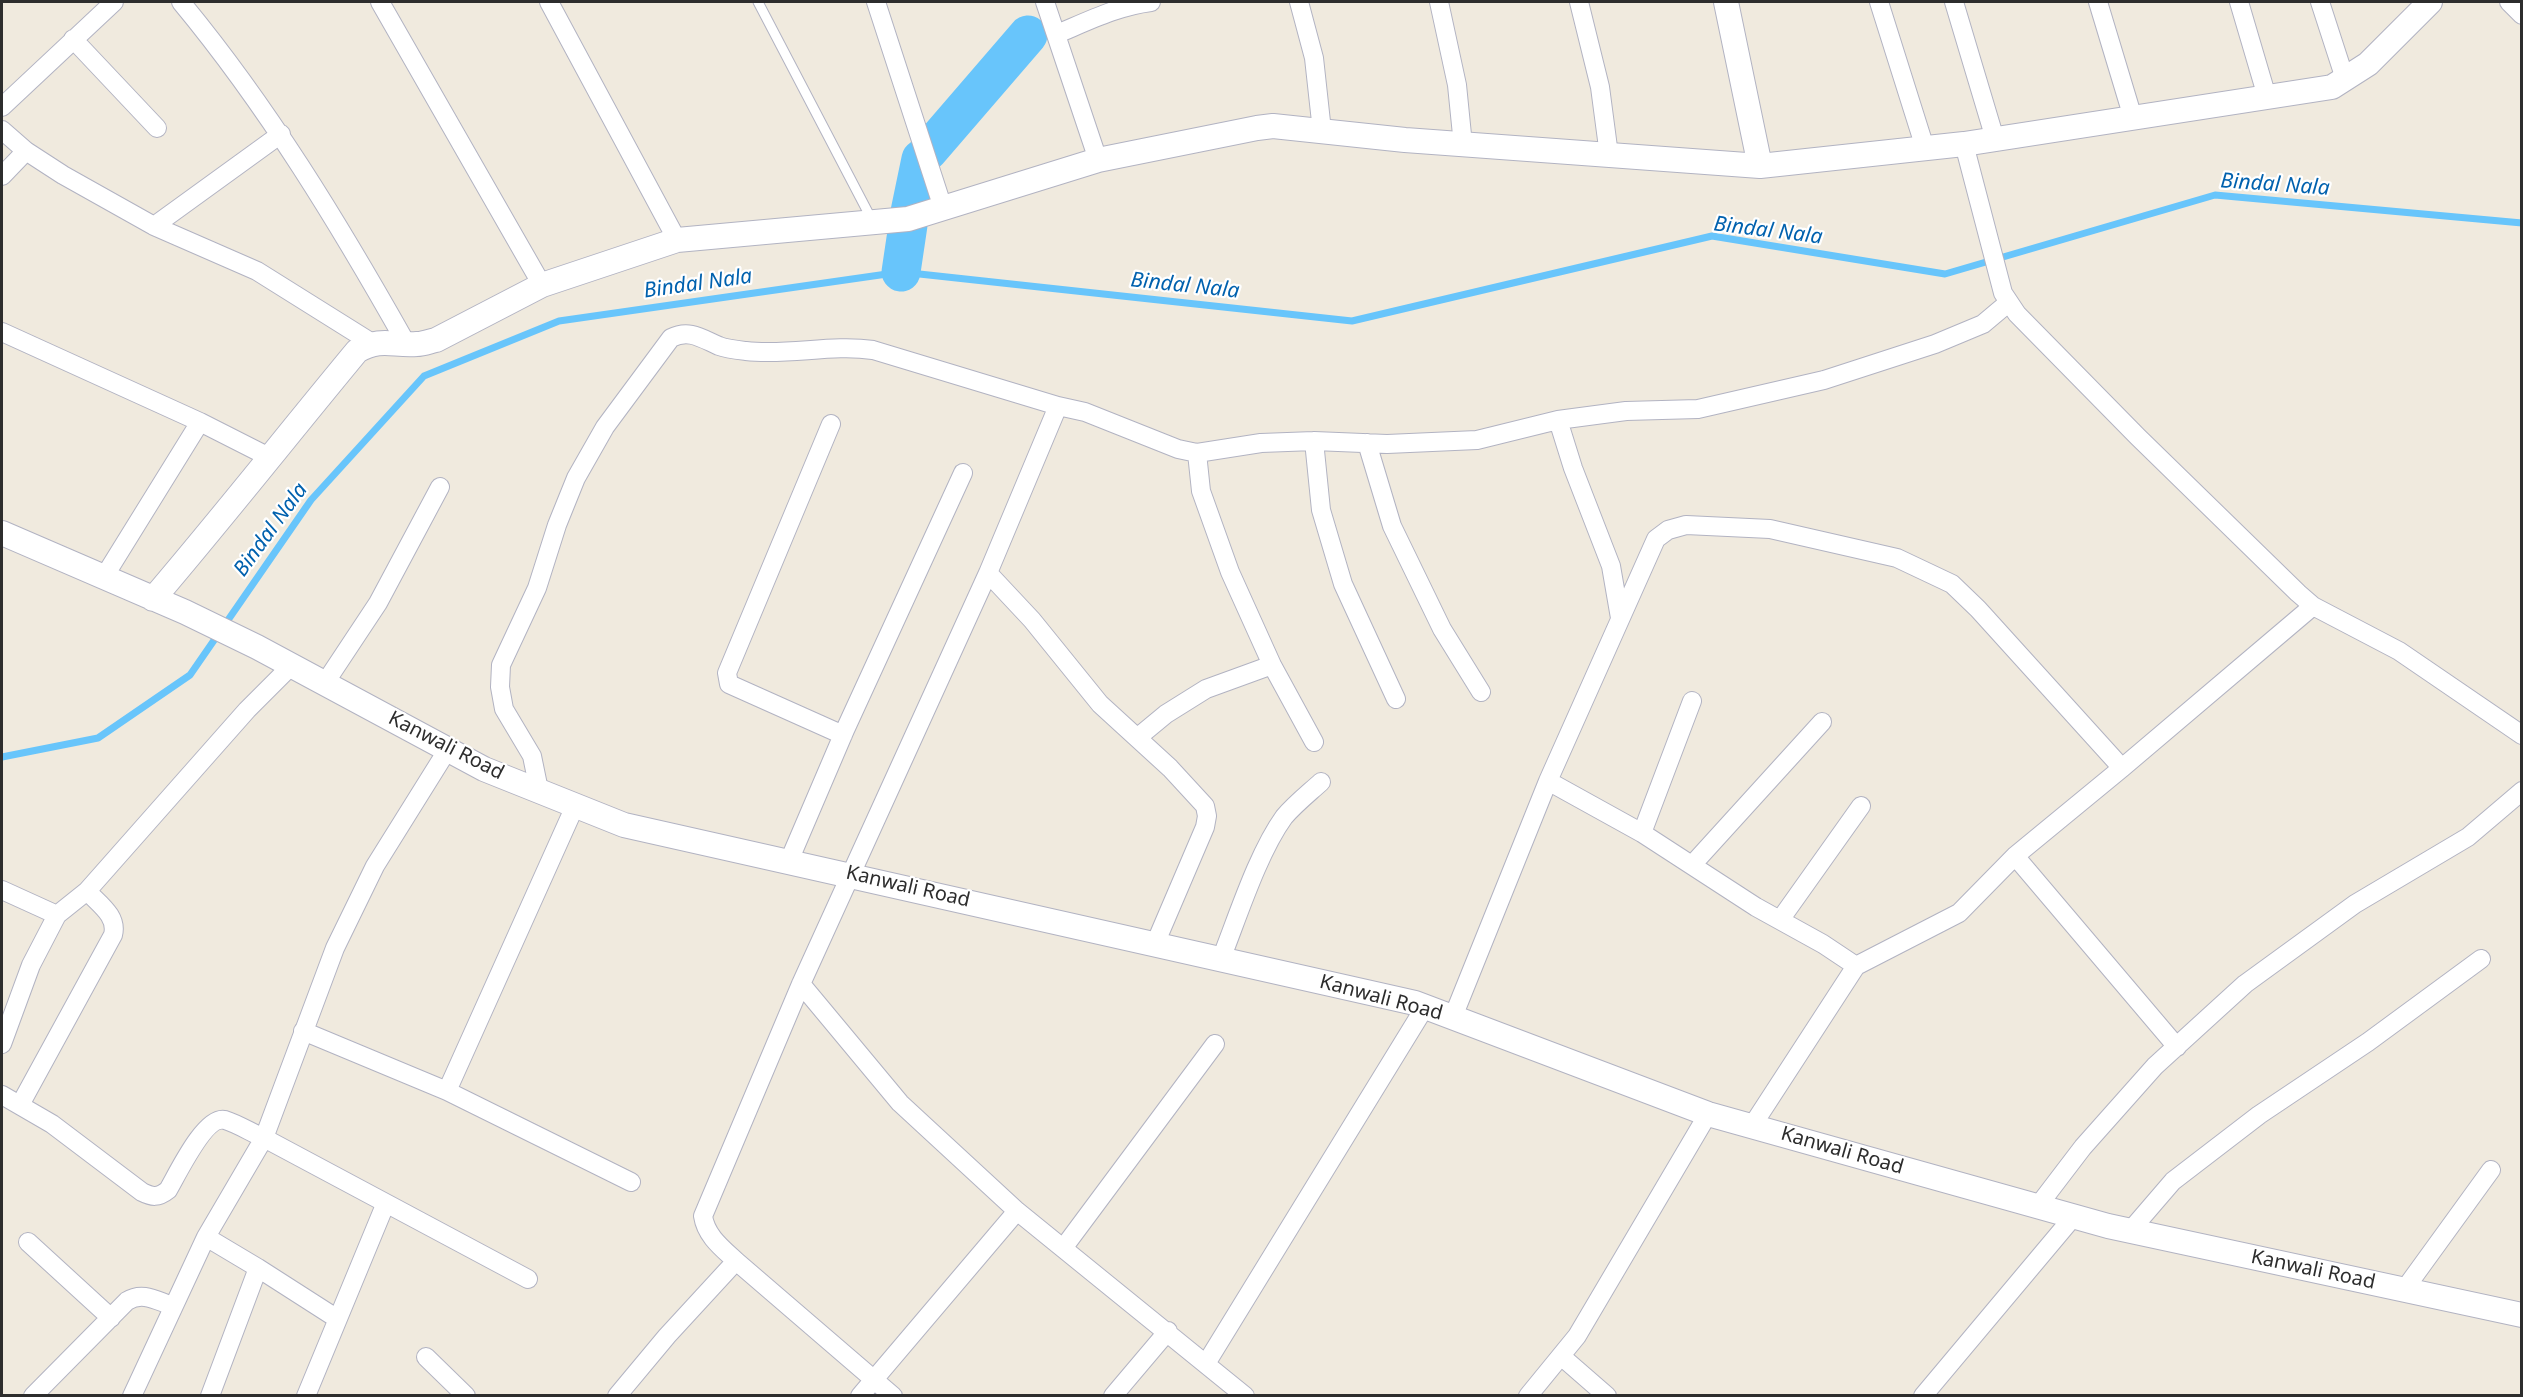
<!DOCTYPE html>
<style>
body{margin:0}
#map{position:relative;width:2523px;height:1397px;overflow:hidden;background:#f0eade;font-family:"Noto Sans",sans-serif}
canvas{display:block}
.frame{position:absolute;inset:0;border:3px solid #2d2d2d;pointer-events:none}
</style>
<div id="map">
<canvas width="2523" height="1397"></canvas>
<div class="frame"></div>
</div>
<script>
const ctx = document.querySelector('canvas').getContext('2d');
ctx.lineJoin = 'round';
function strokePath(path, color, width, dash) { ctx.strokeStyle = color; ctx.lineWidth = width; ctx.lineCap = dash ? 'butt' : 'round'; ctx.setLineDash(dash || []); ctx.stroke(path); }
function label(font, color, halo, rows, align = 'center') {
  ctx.font = font + ' "Noto Sans",sans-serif'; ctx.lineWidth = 4.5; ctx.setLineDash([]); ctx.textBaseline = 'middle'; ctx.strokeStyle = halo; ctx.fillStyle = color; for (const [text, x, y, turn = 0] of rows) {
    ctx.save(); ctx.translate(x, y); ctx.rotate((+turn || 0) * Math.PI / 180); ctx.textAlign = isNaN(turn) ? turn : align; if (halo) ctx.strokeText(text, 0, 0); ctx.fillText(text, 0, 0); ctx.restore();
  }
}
strokePath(new Path2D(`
 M 2,757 L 98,738 L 190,675 L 311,500 L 424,376 L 559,321 L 901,272 L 1352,321 L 1712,236 L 1945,274 L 2215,195 L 2522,223`), '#68c5fb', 7);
strokePath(new Path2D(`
 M 928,151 L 1028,35
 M 910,212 L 921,159
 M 901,272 L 908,225`), '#68c5fb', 39);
const service = new Path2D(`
 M 758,2 L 872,220`);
const minor = new Path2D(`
 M 181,2 C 268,107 339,224 406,343
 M 380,2 L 542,285
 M 549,2 L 677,240
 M 876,2 L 943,208
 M 1045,2 L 1098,160
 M 1299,2 L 1314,58 L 1322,131
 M 1439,2 L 1457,85 L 1463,145
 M 1579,2 L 1600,87 L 1609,155
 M 1879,2 L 1925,148
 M 1954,2 L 1995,139
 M 2098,2 L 2133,118
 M 2239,2 L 2267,97
 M 2320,2 L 2345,79
 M 2509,2 L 2522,15
 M 1057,34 C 1088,21 1118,6 1151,2
 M 73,39 L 157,128
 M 2,107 L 114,2
 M 2,130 L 26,151 L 63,175 L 154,226 L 257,271 L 372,343
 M 1964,144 L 2003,293 L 2017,314 L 2138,437 L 2298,593 L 2313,606 L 2399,651 L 2522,735
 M 2,176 L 26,151
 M 154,226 L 281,134
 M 2,332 L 200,422 L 269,457
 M 1558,420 L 1573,468 L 1611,566 L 1620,618
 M 831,424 L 727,673 L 729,684 L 843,735
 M 1314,441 L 1321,510 L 1343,584 L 1396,699
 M 1367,443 L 1392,526 L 1442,629 L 1481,692
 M 1197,453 L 1201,491 L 1230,572 L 1272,665 L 1314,742
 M 988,573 L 1032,620 L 1100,704 L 1170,768 L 1205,806 L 1207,816 L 1205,827 L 1155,944
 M 104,577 L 200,422
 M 325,683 L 378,603 L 440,487
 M 1137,738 L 1166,714 L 1206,689 L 1272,665
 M 1548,781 L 1642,833 L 1756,907 L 1823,944 L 1856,966
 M 539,790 L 532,756 L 504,709 L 500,687 L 501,665 L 537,588 L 557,525 L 576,478 L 605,427 L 671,338 C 689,329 701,338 719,346 C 727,349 737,350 746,351 C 788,356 831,344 873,350 L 1058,406
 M 1642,833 L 1692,701
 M 2015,856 L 2177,1047
 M 789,861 L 845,730 L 963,473
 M 1692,865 L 1822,722
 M 2,890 L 57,915
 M 1780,920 L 1861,806
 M 1221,959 C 1238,916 1258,853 1284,817 C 1295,804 1309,793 1321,782
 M 801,984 L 900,1103 L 1017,1211 L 1245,1396
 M 1453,1017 L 1548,781 L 1656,539 L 1668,530 L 1686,525 L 1770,529 L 1897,558 L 1952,584 L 1978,609 L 2122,768
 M 303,1031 L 447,1091 L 631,1182
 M 2,1044 L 31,965 L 57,915 L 87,891 L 247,710 L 292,665
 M 447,1091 L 575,806
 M 2,1095 L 52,1124 L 142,1192 C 152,1197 158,1198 168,1190 C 177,1175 205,1115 225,1120 C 238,1124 252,1133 264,1138 L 528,1279
 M 20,1105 L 113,935 C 118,916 99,904 87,891
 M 1752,1126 L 1856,966 L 1959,913 L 2015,856 L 2122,768 L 2313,606
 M 2038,1206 L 2083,1147 L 2155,1066 L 2245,984 L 2355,904 L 2468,837 L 2522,791
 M 2130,1231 L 2173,1181 L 2259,1115 L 2368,1042 L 2481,959
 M 206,1237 L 258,1268 L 210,1396
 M 28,1242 L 111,1318
 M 1064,1247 L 1215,1044
 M 258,1268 L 336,1318
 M 2404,1290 L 2491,1170
 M 1561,1356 L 1607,1396
 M 426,1357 L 466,1396
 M 1207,1362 L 1425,1007
 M 33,1396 L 127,1301 C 143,1291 157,1301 173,1306
 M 132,1396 L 206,1237 L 264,1138 L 335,948 L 375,866 L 448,749
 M 306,1396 L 385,1205
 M 617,1396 L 667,1336 L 736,1261
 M 860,1396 L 1017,1211
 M 893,1396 L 736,1261 C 722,1248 706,1236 703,1216 L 801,984 L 988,573 L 1058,406 L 1085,412 L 1178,449 L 1197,453 L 1261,443 L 1314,441 L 1387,444 L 1477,440 L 1558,420 L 1626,411 L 1698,409 L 1824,380 L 1935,344 L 1983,324 L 2008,303
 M 1113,1396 L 1168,1331
 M 1528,1396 L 1577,1336 L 1708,1114
 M 1923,1396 L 2074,1216`);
const tertiary = new Path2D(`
 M 1726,2 L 1760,166
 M 2,533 L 185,612 L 257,647 L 484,769 L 624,825 L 1415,1003 L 1708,1114 L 2108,1226 L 2522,1315
 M 153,599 C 223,517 289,433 357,351 C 382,337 392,346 417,344 C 424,344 430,341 436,340 L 542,285 L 677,240 L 908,219 L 1098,160 L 1257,128 L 1273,126 L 1405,140 L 1760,166 L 1964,144 L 2332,87 L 2368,64 L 2430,2`);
strokePath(service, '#b2b3c2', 11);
strokePath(minor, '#b2b3c2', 20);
strokePath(tertiary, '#b2b3c2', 26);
strokePath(service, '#fff', 9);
strokePath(minor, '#fff', 18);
strokePath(tertiary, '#fff', 24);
label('20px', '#2d2d2d', '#fff', [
 ["Kanwali Road",446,746,27],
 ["Kanwali Road",908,887,13],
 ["Kanwali Road",1381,998,15],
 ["Kanwali Road",1842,1151,16],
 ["Kanwali Road",2313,1270,12]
]);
label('italic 21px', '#0061ae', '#fff', [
 ["Bindal Nala",2275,185,4],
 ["Bindal Nala",1768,231,7],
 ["Bindal Nala",698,284,-8],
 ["Bindal Nala",1185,286,6],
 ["Bindal Nala",271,530,-54]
]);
</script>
